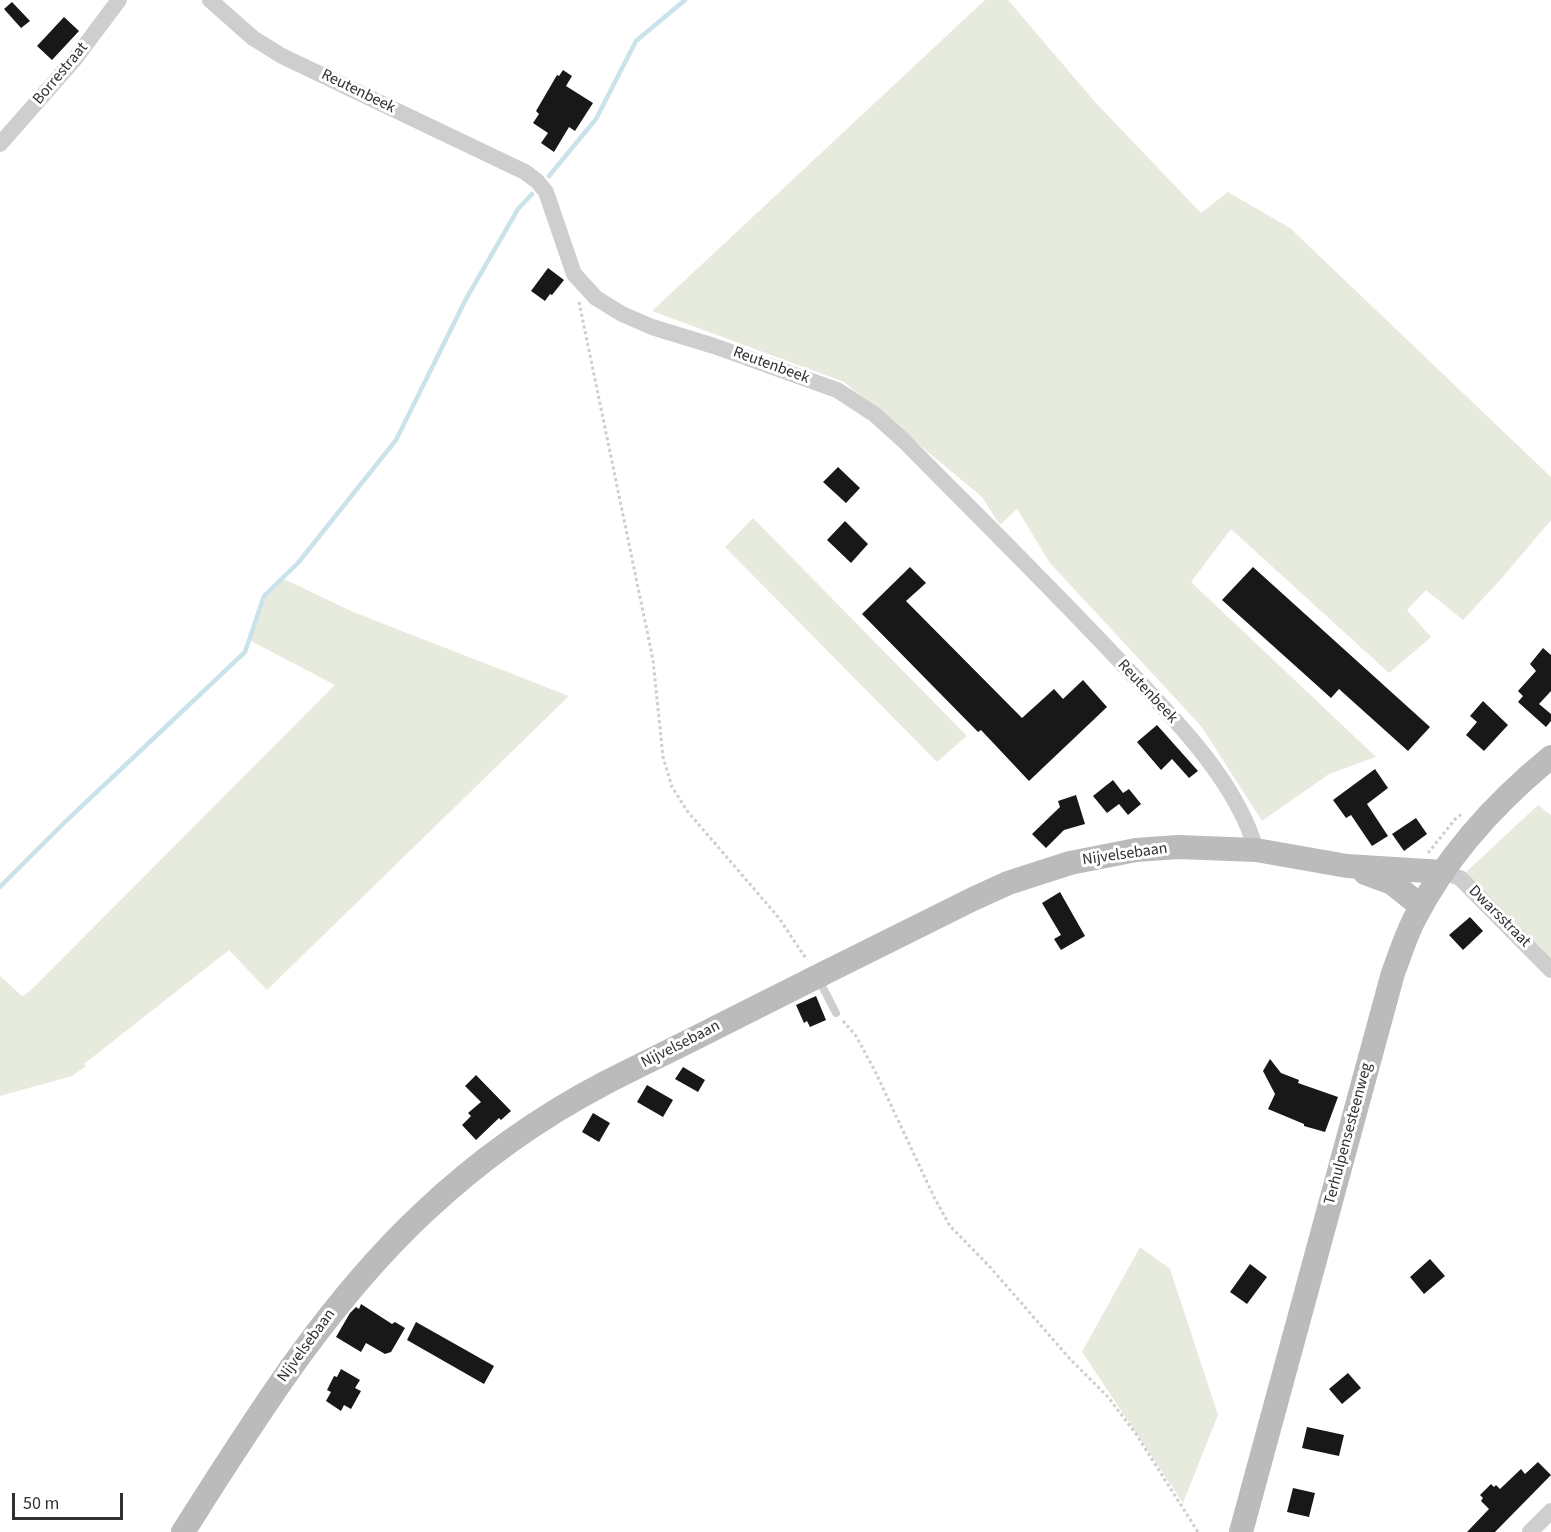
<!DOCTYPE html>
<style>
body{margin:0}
#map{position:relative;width:1551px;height:1532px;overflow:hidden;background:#fff;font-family:"Source Sans 3",sans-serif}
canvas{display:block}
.scale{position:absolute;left:12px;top:1493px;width:111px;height:27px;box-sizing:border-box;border:3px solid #313131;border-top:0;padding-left:8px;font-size:18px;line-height:21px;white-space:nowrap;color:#313131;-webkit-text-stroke:4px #fff;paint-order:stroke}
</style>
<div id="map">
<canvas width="1551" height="1532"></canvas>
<div class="scale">50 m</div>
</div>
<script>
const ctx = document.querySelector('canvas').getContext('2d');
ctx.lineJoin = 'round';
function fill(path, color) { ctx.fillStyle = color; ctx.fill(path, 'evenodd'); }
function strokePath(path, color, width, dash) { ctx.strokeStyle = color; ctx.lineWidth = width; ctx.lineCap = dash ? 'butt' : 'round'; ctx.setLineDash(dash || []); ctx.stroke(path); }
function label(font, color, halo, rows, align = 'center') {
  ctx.font = font + ' "Source Sans 3",sans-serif'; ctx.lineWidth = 6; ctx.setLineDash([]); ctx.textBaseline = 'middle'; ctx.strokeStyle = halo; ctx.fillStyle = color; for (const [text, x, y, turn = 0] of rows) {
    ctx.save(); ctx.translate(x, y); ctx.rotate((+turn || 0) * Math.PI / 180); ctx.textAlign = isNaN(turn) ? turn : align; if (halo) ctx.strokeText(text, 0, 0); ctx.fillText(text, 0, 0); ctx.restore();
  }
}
fill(new Path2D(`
 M 985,0 L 1008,0 L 1095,102 L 1201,213 L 1228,192 L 1290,228 L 1551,477 L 1551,520 L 1502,578 L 1463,620 L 1426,590 L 1407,610 L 1431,637 L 1389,673 L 1231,529 L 1191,582 L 1376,757 L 1329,774 L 1262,821 L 1201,726 L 1050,563 L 1017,509 L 1000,525 L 982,497 L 844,382 L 652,311 Z
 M 753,518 L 967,736 L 937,762 L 725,547 Z
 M 282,578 L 353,612 L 569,696 L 267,990 L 229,950 L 84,1064 L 86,1066 L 72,1076 L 0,1096 L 0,976 L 22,996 L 30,991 L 335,685 L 249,640 L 264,596 Z
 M 1538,805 L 1551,815 L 1551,964 L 1464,874 Z
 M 1140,1247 L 1170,1269 L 1218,1415 L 1183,1503 L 1082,1352 Z`), '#e6ebdd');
strokePath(new Path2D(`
 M 549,176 L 596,119 L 636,41 L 685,0
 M 0,887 L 65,822 L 245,652 L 264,596 L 298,563 L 396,440 L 466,299 L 518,209 L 532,194`), '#cae3eb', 4.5);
fill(new Path2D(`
 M 12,2 L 30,21 L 21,28 L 4,9 Z
 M 64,17 L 79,31 L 52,60 L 37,46 Z
 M 563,70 L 572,76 L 566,86 L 593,103 L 575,131 L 569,127 L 554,152 L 541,143 L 548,133 L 533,123 L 539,114 L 536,111 L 557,75 L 559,76 Z
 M 548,268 L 564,280 L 552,295 L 550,294 L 545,301 L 531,291 Z
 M 838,467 L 860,488 L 846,503 L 823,482 Z
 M 845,521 L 868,544 L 851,563 L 827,540 Z
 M 910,567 L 926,583 L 906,601 L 1022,718 L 1054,689 L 1063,699 L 1083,680 L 1107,707 L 1029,781 L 981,730 L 978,732 L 862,614 Z
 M 1253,567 L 1430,727 L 1408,751 L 1339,689 L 1331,698 L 1222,600 Z
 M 1543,648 L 1551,655 L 1551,691 L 1539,704 L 1551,714 L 1551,721 L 1546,727 L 1518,702 L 1523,696 L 1518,691 L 1536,671 L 1530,664 Z
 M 1483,701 L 1508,725 L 1484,751 L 1466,735 L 1477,722 L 1470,716 Z
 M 1157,725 L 1198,771 L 1189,778 L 1172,759 L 1161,770 L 1137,742 Z
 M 1375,769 L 1388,788 L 1367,804 L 1388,836 L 1372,846 L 1351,815 L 1346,818 L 1333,800 Z
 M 1113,780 L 1123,793 L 1129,789 L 1141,804 L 1128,815 L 1119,804 L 1107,813 L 1093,796 Z
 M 1076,795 L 1085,824 L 1064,830 L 1046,848 L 1032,834 L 1060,807 L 1058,801 Z
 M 1416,818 L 1427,834 L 1404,851 L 1392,834 Z
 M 1060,892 L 1085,936 L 1061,950 L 1054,939 L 1061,935 L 1042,903 Z
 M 1470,917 L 1483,931 L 1463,950 L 1449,935 Z
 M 816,996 L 826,1020 L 810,1027 L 807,1021 L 804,1023 L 796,1005 Z
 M 1270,1059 L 1281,1073 L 1299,1080 L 1298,1083 L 1338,1097 L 1325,1132 L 1304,1126 L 1304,1124 L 1268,1109 L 1275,1094 L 1263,1071 Z
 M 683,1067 L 705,1080 L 698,1092 L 675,1079 Z
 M 476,1075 L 511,1111 L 501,1120 L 499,1118 L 476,1140 L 462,1125 L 471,1116 L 468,1113 L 481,1102 L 465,1086 Z
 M 647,1085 L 673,1100 L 663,1117 L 637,1102 Z
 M 593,1113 L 610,1123 L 599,1142 L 582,1132 Z
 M 1430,1259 L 1445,1276 L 1424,1294 L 1410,1277 Z
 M 1250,1264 L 1267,1277 L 1247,1304 L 1230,1292 Z
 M 361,1304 L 392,1324 L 395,1322 L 405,1328 L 391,1352 L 385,1354 L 366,1343 L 361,1352 L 336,1337 L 350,1313 L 356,1307 L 359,1309 Z
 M 416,1322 L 494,1366 L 484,1384 L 407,1340 Z
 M 341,1369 L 360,1380 L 355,1388 L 361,1391 L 351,1409 L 344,1405 L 341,1411 L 326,1401 L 331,1392 L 327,1390 L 334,1376 L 337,1377 Z
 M 1348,1373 L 1361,1388 L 1342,1404 L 1329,1389 Z
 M 1307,1427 L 1344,1435 L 1339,1456 L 1302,1448 Z
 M 1538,1462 L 1551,1475 L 1495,1532 L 1467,1532 L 1489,1509 L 1481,1501 L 1483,1498 L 1480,1495 L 1491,1484 L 1494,1487 L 1496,1485 L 1500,1489 L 1521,1469 L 1525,1474 Z
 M 1293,1488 L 1315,1493 L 1309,1517 L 1287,1512 Z`), '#181818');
strokePath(new Path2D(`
 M 579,302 L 653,660 L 663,757 L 672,787 L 688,812 L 779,918 L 807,960
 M 1428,853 L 1456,818 L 1463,813
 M 843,1021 L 856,1036 L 875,1071 L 934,1197 L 950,1226 L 990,1267 L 1070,1359 L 1108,1397 L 1136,1434 L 1198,1532`), '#cecece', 3, [3, 3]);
strokePath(new Path2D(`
 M 818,978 L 836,1013`), '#cecece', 8);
strokePath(new Path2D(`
 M 210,0 L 253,38 L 282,56 L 525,172 L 537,181 L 546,192 L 574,274 L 596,298 L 622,314 L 652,327 L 714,346 L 837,390 L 874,414 L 903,440 C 973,511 1044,581 1113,654 C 1164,708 1236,777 1256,850
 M 0,144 L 74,60 L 119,0
 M 1443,872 L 1460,878 L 1551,970
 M 1530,1532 L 1551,1511`), '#cecece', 16);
strokePath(new Path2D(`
 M 1365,873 L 1392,883 L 1421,906
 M 183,1532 C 255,1419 325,1305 423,1213 C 477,1162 540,1117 605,1083 C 642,1064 680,1046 717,1027 C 802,984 888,941 973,899 L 1008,883 L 1070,863 L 1136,850 L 1178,847 L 1256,850 L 1347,866 L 1443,872
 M 1241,1532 L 1393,973 C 1400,955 1406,935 1415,918 C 1448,854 1496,802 1551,757`), '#bbb', 24);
label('16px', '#313131', '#fff', [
 ["Borrestraat",61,74,-50],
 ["Reutenbeek",358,92,26],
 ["Reutenbeek",771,366,20],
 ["Reutenbeek",1147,692,47],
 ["Nijvelsebaan",1125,855,-8],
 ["Dwarsstraat",1499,917,45],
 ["Nijvelsebaan",681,1045,-27],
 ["Terhulpensesteenweg",1349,1134,-75],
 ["Nijvelsebaan",307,1346,-54]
]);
</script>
